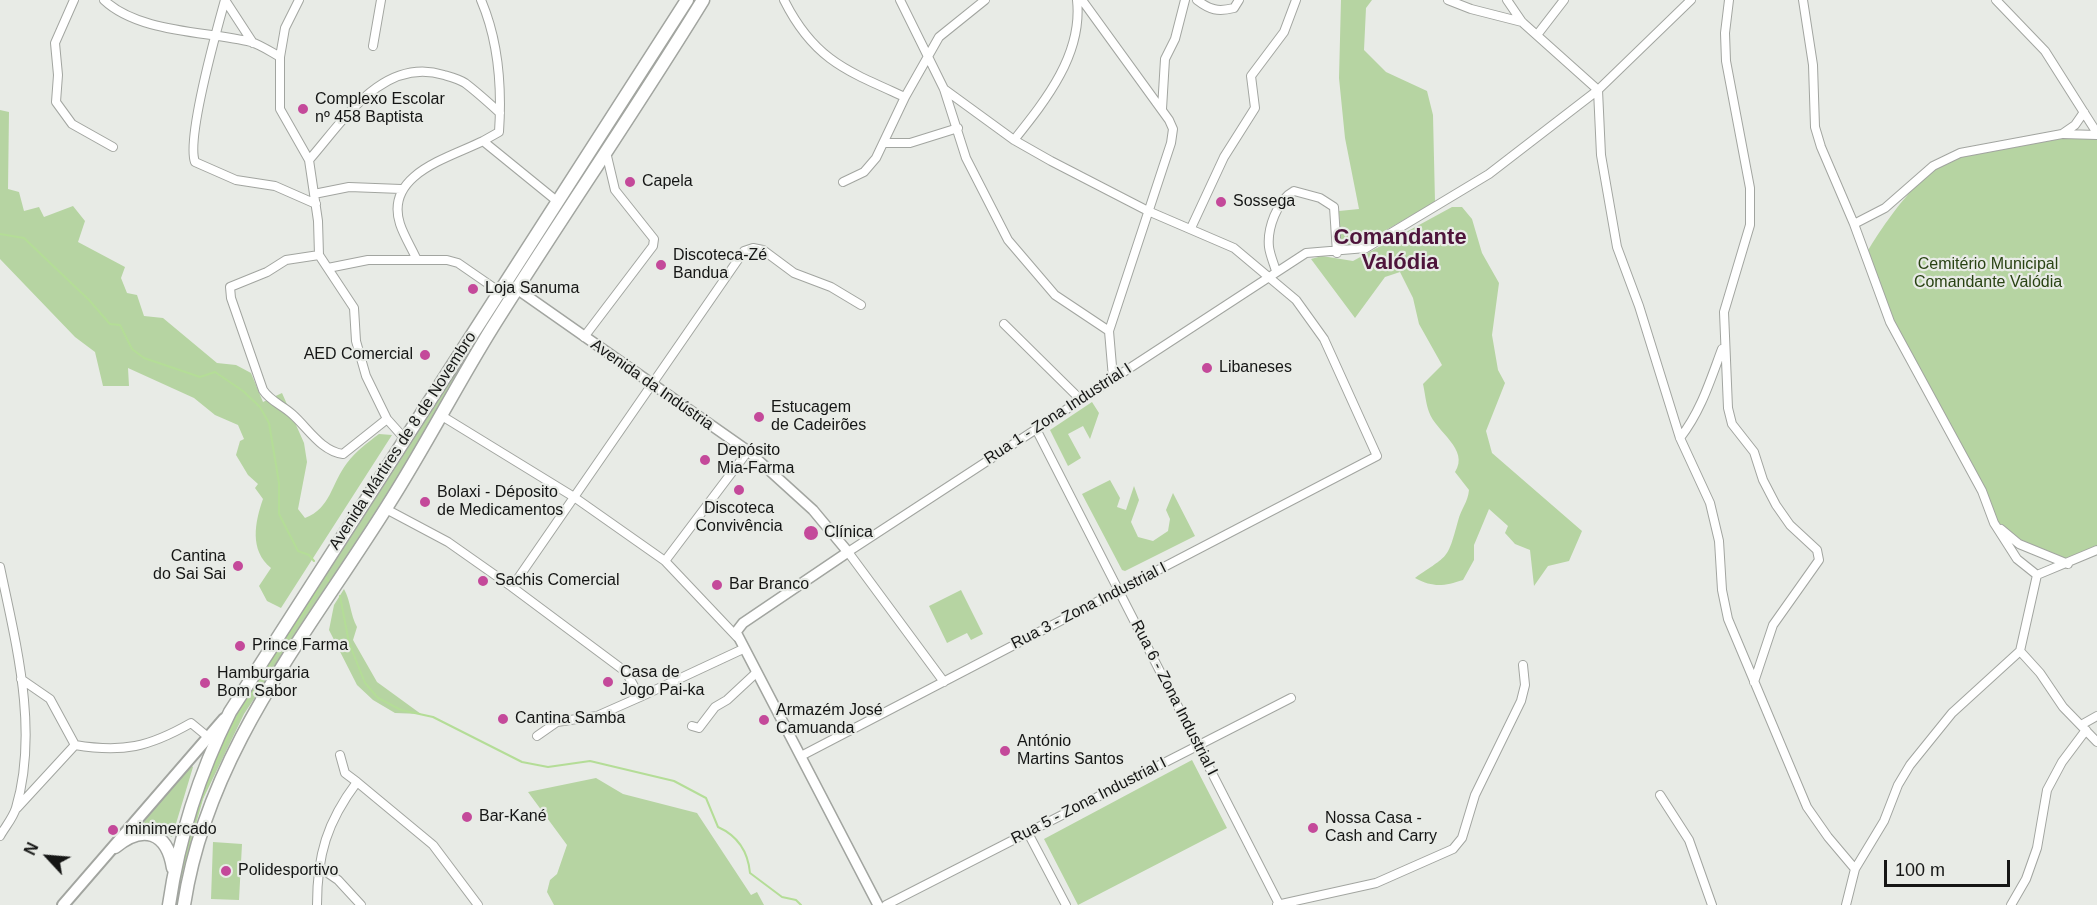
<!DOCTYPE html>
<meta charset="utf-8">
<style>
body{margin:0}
#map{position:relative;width:2097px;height:905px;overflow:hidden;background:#e8ebe6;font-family:Helvetica,sans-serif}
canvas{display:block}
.north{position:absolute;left:18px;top:827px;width:60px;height:60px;-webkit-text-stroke:4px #e8ebe6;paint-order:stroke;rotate:296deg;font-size:16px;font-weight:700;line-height:24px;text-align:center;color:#151615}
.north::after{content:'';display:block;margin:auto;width:21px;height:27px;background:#151615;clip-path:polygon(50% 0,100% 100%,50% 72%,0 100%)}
.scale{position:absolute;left:1884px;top:860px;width:126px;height:27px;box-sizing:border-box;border:3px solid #151615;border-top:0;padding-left:8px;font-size:18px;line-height:21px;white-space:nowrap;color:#151615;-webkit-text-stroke:4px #e8ebe6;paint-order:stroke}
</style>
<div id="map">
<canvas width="2097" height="905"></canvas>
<div class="north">N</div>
<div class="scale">100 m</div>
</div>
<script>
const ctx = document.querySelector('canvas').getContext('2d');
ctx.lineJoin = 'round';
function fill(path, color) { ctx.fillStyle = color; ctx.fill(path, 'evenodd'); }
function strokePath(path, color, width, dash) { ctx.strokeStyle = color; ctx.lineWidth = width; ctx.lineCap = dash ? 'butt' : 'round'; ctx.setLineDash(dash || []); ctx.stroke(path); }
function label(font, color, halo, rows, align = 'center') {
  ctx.font = font + ' Helvetica,sans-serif'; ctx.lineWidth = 4.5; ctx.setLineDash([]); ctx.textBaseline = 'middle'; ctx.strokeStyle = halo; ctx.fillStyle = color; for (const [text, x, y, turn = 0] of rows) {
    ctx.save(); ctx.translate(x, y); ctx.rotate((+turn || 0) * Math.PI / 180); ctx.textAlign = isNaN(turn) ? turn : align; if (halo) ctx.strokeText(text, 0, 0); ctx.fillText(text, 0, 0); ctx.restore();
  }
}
fill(new Path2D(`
 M 1341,0 L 1372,0 L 1366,8 L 1364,50 L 1386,72 L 1427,91 L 1433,115 L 1435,202 L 1360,245 L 1341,247 L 1339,211 L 1359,209 L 1345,138 L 1339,78 Z
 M 0,110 L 9,112 L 8,189 L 19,192 L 24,211 L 39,207 L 44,217 L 73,206 L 85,221 L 78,242 L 125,267 L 121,278 L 127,293 L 137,295 L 144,316 L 163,318 L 217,363 L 236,365 L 251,373 L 263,402 L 282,393 L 304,443 L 307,462 L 298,509 L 305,518 C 331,508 331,484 347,463 C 356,451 367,443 379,434 L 392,435 L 281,608 L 267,601 L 259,586 L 271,568 C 249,550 255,522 263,499 L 255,488 L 258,484 L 248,475 L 236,455 L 240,441 L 244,439 L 238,425 L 215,415 L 194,398 L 128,368 L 129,386 L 103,386 L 95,352 L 75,337 L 0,259 Z
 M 2062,134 L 2097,135 L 2097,550 L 2068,564 L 2040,555 L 1994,523 L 1982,491 L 1890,322 L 1865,256 C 1883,224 1925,164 1961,153 C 1993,143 2029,140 2062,134 Z
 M 1452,207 L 1462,207 L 1472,219 L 1482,253 L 1499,283 L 1492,335 L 1498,370 L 1505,383 L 1486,431 L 1492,453 L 1582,531 L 1569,561 L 1548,566 L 1534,586 L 1530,550 L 1515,544 L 1505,533 L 1508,526 L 1489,509 L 1474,545 L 1474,560 L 1463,580 C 1444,586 1434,588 1415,578 C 1449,554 1447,561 1458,521 C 1461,509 1468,502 1469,490 L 1455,472 C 1470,449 1436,432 1429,412 C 1426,404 1425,393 1423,384 L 1442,365 L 1419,324 L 1413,298 L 1400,272 L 1385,277 L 1355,318 L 1311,259 L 1322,256 L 1353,261 Z
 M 491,316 L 421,446 L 244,714 L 203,799 L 179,885 C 181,828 212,763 236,713 Z
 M 1092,402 L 1099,413 L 1090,439 L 1083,426 L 1068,434 L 1081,458 L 1068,466 L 1050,430 Z
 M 1110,480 L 1120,498 L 1117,507 L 1126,510 L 1134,486 L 1139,500 L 1131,522 L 1138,537 L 1153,541 L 1168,531 L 1170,519 L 1166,510 L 1173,493 L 1195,536 L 1125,571 L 1122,570 L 1082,494 Z
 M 344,589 C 351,602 350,614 357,627 L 353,640 L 377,682 L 421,714 L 395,713 L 373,700 L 357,685 L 329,630 L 334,605 Z
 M 961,590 L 983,634 L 971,640 L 967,633 L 947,643 L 929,606 Z
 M 1192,760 L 1227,828 L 1078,905 L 1044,839 Z
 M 191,765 L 193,767 L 172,837 L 142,822 Z
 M 596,778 L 623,794 L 697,813 L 751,895 L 757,892 L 764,905 L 554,905 L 547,892 L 550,880 L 557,874 L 567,845 L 528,792 Z
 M 213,842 L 242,844 L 239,900 L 211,899 Z`), '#b6d4a2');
strokePath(new Path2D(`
 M 0,234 L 24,238 L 89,300 L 110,324 L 120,325 L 132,349 L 144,358 L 200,377 L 215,372 L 243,391 L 260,407 L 269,423 L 279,483 L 279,514 L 298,551 L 309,555 L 314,561
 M 323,574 L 330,583
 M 340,596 L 349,643 L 365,683 L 378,698 L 401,710 L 433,717 L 522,762 L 548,767 L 590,761 L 674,781 L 706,798 L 718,827 C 738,836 748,851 750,873 L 782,897 L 796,900 L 801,905
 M 179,885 C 190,827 208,773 236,720 C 259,677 289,636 315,595 L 320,582`), '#b4dd97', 2);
const minor = new Path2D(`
 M 74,0 L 55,43 L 58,75 L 56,102 L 72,124 L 113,147
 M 104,0 C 139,33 206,31 251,42 C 261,45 271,52 280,57 L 280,109 L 309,160 L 318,221 L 319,255 L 354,308 L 356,341 L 366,376 L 387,419 L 404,438
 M 225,0 C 217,29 186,138 195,162 L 236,180 L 275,186 L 316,204
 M 225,0 L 253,43
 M 481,0 C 499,42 502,88 499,132 L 483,141 L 558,202
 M 784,0 C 814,60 847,71 905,97
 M 900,0 L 944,89 L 966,158 L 1008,240 L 1055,295 L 1109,331
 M 1082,0 L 1169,120 L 1173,129 L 1171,143 L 1109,331 L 1113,378
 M 1197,0 C 1210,10 1218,12 1234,8 L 1239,0
 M 1448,0 L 1471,9 L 1522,22
 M 1507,0 L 1522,22 L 1598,90 L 1601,155 L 1617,247 L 1639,306 L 1680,438 L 1710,503 L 1719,541 L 1722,590 L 1728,619 L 1807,807 L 1828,837 L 1855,869
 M 1729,0 L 1725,33 L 1726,61 L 1750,188 L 1750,225 L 1724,312 L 1728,408 L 1732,424 L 1754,452 L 1763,480 L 1776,505 L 1790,525 L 1817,550 L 1819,560 L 1773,625 L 1754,682
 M 1803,0 L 1813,65 L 1815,127 L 1821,147 L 1854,224 L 1890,322 L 1982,491 L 1994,523 L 2017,559 L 2037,575
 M 1996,0 L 2045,51 L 2097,133
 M 1537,35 L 1564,0
 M 373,46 L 381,0
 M 280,57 L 285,28 L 299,0
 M 1162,109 L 1165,59 L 1175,39 L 1185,0
 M 2063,134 L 2097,135
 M 1014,140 C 1046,100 1083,54 1077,0
 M 884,143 L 910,143 L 958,128
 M 309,160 C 344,120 383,56 444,75 C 451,77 459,79 465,83 C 477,92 489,103 500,113
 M 843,182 L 864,172 L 876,158 L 905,97 L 939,37 L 985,0
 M 314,194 L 349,187 L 401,189
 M 1854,224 L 1885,208 L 1933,166 L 1960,153 L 2062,134 L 2075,125 L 2084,112
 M 1191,228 L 1224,157 L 1255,108 L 1251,76 L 1284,32 L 1296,0
 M 319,255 L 286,260 L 267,272 L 230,287 L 231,298 L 263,390 C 270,401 282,405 292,414 C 308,428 321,451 343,454 L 387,419
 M 416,258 C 411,247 404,236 400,224 C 384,174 449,158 483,141
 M 328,268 L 368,260 L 447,260 L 458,263 L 500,292
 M 1276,271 C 1274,264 1270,255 1269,247 C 1267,229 1277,200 1294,191 L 1320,198 L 1334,207 L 1337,253
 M 1004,324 L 1081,400
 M 584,337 L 653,246 L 654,239 L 615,190 L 606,152
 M 442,416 L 574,497 L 665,561 L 737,637
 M 1036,429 L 1279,904
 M 1680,438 C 1701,411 1710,381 1722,349
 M 386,509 L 448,542 L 512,587 L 626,672 L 640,697 L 743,649
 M 2001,529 L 2019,544 L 2068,564
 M 665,561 L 748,451
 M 0,567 C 16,644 39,730 16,808 C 13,818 5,827 0,836
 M 512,587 L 744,251 L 753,248 L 763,250 L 794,273 L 831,287 L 861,305
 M 2020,651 L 2040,673 L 2063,707 L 2097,742
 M 21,679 L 50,699 L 75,745
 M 944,682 L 848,552 L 1306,253 L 1366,248 L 1489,174 L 1598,90 L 1691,0
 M 2081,725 L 2097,716
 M 692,726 L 699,728 L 715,707 L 727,700 L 756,673
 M 537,736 L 557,722 L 597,716 L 640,697
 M 75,745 C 123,753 149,747 191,723 L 208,737
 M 801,756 L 1377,456 L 1324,339 L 1296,300 L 1234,248 L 1148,211 L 1051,161 L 1014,140 L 944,89
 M 357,782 L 433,845 L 478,905
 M 1660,795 L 1689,840 L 1712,905
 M 17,808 L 75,745
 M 1028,833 L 1066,905
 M 319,867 L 338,880 L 361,905
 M 317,905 C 317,855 327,822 357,782 L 345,773 L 340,755
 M 886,905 L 1291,698
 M 1277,905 L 1376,883 L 1453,849 L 1462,838 L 1475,795 L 1521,701 L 1525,685 L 1523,665
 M 1846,905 L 1855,869 L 1884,821 L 1898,785 L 1910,765 L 1952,713 L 2020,651 L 2037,575 L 2097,550
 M 2011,905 L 2026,879 L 2037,848 L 2047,790 L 2062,762 L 2086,730`);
const tertiary = new Path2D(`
 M 517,289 L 748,451 L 813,510 L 848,552 L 743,623 L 736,632 L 878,905`);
const secondary = new Path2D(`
 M 63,905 L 224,719`);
const primary = new Path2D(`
 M 115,847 C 143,824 167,831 173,868
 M 169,905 C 179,836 199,774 230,712 L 687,0
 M 184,905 C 207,752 308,633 388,505 C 425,447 456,386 492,328 C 561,218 635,111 703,0`);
strokePath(minor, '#a2a5a0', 10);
strokePath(tertiary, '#a2a5a0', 12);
strokePath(secondary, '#a2a5a0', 14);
strokePath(primary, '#a2a5a0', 15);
strokePath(minor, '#fff', 8);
strokePath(tertiary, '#fff', 9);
strokePath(secondary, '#fff', 10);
strokePath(primary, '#fff', 12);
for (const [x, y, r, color] of [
 [303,109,6,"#c4499a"],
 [630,182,6,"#c4499a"],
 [1221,202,6,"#c4499a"],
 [661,265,6,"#c4499a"],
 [473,289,6,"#c4499a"],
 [425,355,6,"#c4499a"],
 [1207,368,6,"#c4499a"],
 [759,417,6,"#c4499a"],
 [705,460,6,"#c4499a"],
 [739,490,6,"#c4499a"],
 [425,502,6,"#c4499a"],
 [811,533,8,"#c4499a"],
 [238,566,6,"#c4499a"],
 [483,581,6,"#c4499a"],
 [717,585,6,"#c4499a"],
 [240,646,6,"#c4499a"],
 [608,682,6,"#c4499a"],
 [205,683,6,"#c4499a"],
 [503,719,6,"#c4499a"],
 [764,720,6,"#c4499a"],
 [1005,751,6,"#c4499a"],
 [467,817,6,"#c4499a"],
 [1313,828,6,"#c4499a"],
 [113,830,6,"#c4499a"],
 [226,871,6,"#c4499a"]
]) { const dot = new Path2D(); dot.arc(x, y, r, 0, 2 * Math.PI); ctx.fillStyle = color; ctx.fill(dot); strokePath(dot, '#e8ebe6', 2); }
label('16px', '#151615', '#e8ebe6', [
 ["Complexo Escolar",315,100],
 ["nº 458 Baptista",315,118],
 ["Capela",642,182],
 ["Sossega",1233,202],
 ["Discoteca-Zé",673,256],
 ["Bandua",673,274],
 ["Loja Sanuma",485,289],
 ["AED Comercial",413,355,"right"],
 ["Libaneses",1219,368],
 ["Estucagem",771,408],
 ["de Cadeirões",771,426],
 ["Depósito",717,451],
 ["Mia-Farma",717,469],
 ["Bolaxi - Déposito",437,493],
 ["de Medicamentos",437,511],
 ["Discoteca",739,509,"center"],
 ["Convivência",739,527,"center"],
 ["Clínica",824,533],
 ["Cantina",226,557,"right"],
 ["do Sai Sai",226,575,"right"],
 ["Sachis Comercial",495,581],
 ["Bar Branco",729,585],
 ["Prince Farma",252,646],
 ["Casa de",620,673],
 ["Jogo Pai-ka",620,691],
 ["Hamburgaria",217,674],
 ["Bom Sabor",217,692],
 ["Armazém José",776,711],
 ["Camuanda",776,729],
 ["Cantina Samba",515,719],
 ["António",1017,742],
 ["Martins Santos",1017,760],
 ["Bar-Kané",479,817],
 ["Nossa Casa -",1325,819],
 ["Cash and Carry",1325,837],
 ["minimercado",125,830],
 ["Polidesportivo",238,871]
], 'left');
label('16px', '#294313', '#e8ebe6', [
 ["Cemitério Municipal",1988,265],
 ["Comandante Valódia",1988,283]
]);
label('16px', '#151615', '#e8ebe6', [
 ["Avenida da Indústria",652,385,35],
 ["Rua 1 - Zona Industrial I",1058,414,-33],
 ["Avenida Mártires de 8 de Novembro",403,441,-57],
 ["Rua 3 - Zona Industrial I",1089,606,-27],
 ["Rua 6 - Zona Industrial I",1174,698,63],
 ["Rua 5 - Zona Industrial I",1089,801,-27]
]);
label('bold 22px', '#4e143b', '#e8ebe6', [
 ["Comandante",1400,238],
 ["Valódia",1400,263]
]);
</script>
